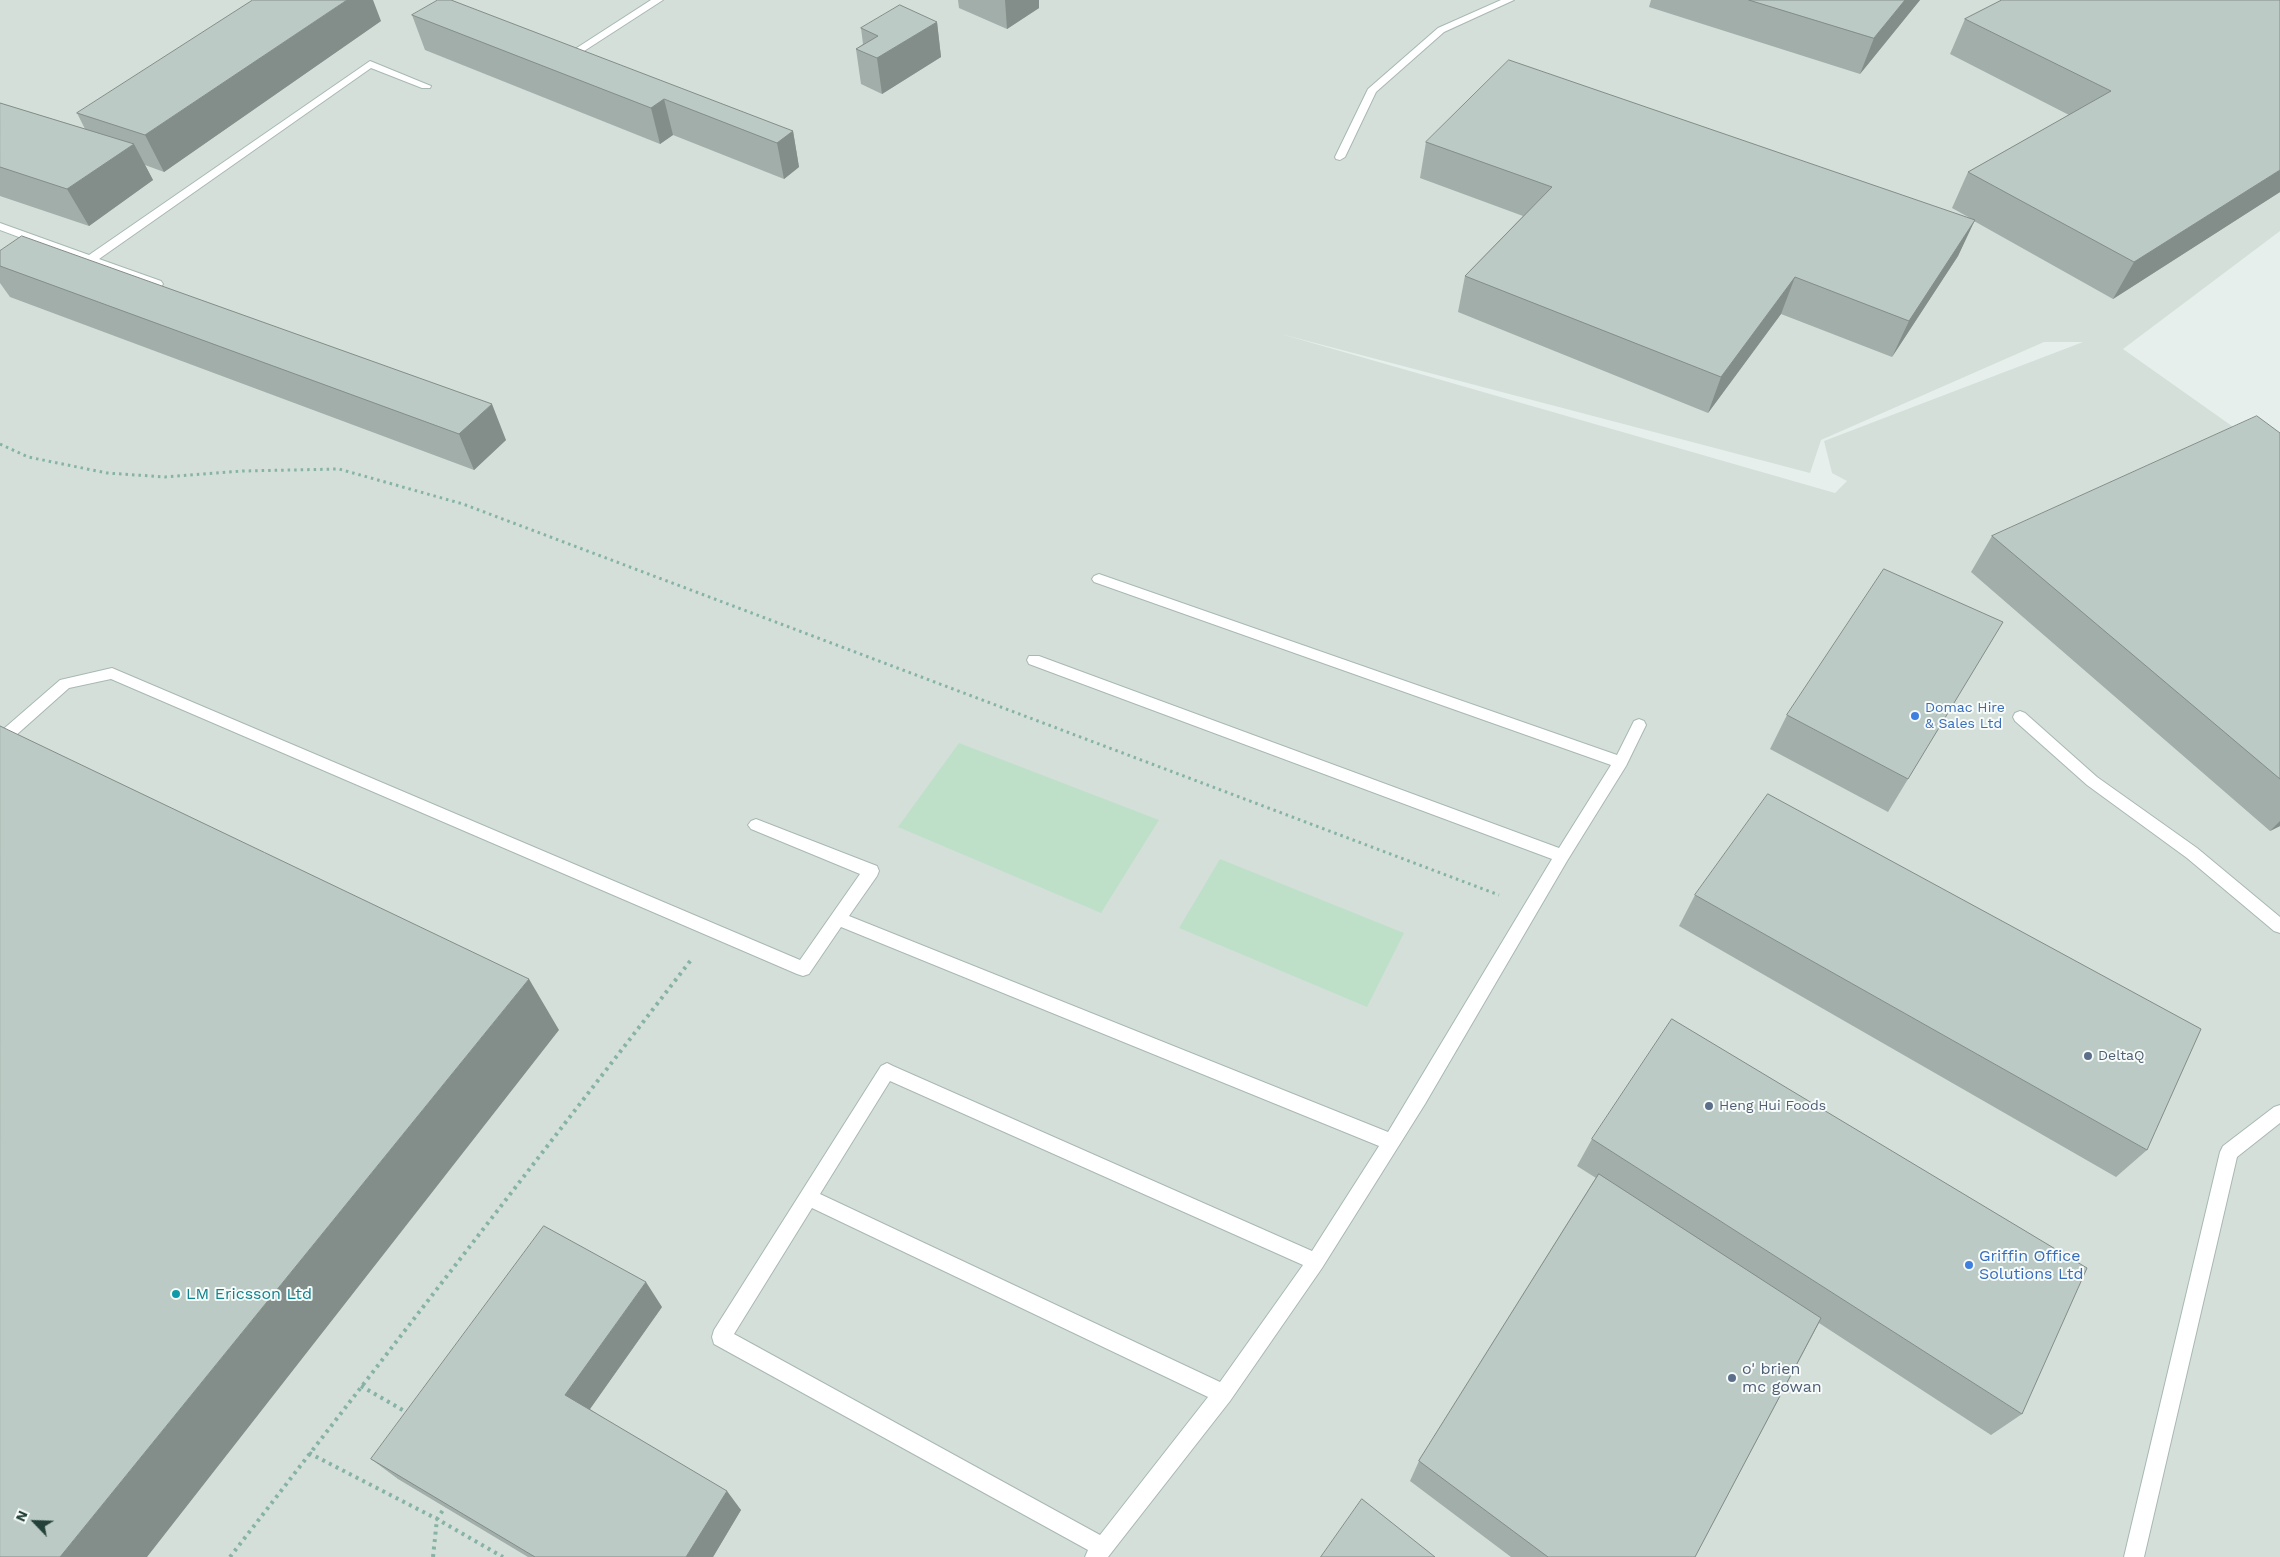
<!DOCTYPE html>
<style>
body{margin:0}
#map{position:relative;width:2280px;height:1557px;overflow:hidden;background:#e6efeb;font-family:"Work Sans",sans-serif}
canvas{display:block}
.north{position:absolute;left:10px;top:1497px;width:50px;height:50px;-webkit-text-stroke:4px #f7fbf9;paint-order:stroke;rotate:294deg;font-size:14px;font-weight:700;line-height:20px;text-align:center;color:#24423a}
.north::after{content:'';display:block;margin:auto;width:18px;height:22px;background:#24423a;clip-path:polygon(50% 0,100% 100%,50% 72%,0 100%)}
</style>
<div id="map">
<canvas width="2280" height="1557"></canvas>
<div class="north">N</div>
</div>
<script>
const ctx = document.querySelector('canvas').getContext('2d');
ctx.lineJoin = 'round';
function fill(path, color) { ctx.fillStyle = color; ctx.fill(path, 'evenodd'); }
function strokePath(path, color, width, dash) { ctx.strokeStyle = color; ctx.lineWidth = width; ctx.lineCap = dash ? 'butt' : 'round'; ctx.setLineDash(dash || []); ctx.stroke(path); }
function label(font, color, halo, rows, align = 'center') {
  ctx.font = font + ' "Work Sans",sans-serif'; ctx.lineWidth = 4; ctx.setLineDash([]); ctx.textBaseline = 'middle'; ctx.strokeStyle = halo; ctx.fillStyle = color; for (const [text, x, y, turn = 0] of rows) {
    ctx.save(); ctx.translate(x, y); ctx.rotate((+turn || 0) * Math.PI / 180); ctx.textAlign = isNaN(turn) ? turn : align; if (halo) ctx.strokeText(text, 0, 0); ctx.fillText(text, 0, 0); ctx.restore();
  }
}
fill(new Path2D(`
 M 0,0 L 2280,0 L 2280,231 L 2123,349 L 2280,460 L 2280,1557 L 0,1557 ZM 1281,334 L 1810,473 L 1821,440 L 2044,342 L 2083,342 L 1824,441 L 1832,473 L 1847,481 L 1835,493 Z`), '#d4dfda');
fill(new Path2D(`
 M 959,743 L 1159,820 L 1101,913 L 898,827 Z
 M 1220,859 L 1404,933 L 1367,1007 L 1179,928 Z`), '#bfe0c8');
const lane = new Path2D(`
 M 1501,0 L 1514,0 L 1444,32 L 1376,92 L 1345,157 L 1340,160 L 1336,159 L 1335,157 L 1368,89 L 1438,28 Z
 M 370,61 L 431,86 L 430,88 L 422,88 L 371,68 L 99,259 L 161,281 L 163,284 L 161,287 L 153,287 L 0,230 L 0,223 L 89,255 Z
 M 1099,574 L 1617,755 L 1634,721 L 1639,719 L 1644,721 L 1646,725 L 1626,766 L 1567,861 L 1425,1104 L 1322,1268 L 1230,1401 L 1108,1557 L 1085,1557 L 1088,1550 L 714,1344 L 712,1337 L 714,1330 L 881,1066 L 887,1063 L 893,1066 L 1312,1251 L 1379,1146 L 841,927 L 809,974 L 803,976 L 797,974 L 111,679 L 69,688 L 5,745 L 0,747 L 0,732 L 60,680 L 112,668 L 800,960 L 860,874 L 751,829 L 748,825 L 751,821 L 756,819 L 877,866 L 879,871 L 877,876 L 849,916 L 1388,1132 L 1552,859 L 1029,664 L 1027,660 L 1029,656 L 1039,656 L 1559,848 L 1611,765 L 1094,582 L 1092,579 L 1094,576 ZM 890,1081 L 1303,1265 L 1220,1382 L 820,1194 ZM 812,1208 L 1208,1397 L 1100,1535 L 734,1334 Z
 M 2020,711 L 2025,713 L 2097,777 L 2197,848 L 2280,917 L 2280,933 L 2274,931 L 2187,858 L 2087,785 L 2015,721 L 2013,717 L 2015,713 Z
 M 2280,1105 L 2280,1123 L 2237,1157 L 2144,1557 L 2124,1557 L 2220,1152 L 2223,1146 L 2274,1107 Z`);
const street = new Path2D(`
 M 651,0 L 663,0 L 581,53 L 577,54 L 572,51 Z`);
strokePath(lane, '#a8b8b2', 2);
strokePath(street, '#a8b8b2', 2);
strokePath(new Path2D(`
 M 0,444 L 28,457 L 107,473 L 165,477 L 243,471 L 339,469 L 463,504 L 1499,895`), '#86b3a5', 3, [2.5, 4]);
strokePath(new Path2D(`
 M 361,1386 L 408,1413
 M 309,1453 L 437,1519 L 503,1557
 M 230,1557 L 691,960
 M 433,1557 L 437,1519 L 445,1507`), '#86b3a5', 4, [3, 4.5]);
fill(lane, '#fff');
fill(street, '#fff');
fill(new Path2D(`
 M 958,0 L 1039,0 L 1039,8 L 1007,29 L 959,8 Z
 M 1651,0 L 1920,0 L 1860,74 L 1649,7 Z
 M 2002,0 L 2280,192 L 2113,299 L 1974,221 L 1958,256 L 1892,357 L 1781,314 L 1708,413 L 1458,312 L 1465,276 L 1523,216 L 1420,178 L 1426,142 L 1970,218 L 1952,208 L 1968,172 L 2069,115 L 1950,54 L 1965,19 Z
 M 412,15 L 793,131 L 799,167 L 784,179 L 673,135 L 660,144 L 425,50 Z
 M 381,21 L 164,172 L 145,165 L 153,180 L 89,226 L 0,196 L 0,103 L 85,129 L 77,113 Z
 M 937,22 L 941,57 L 882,94 L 861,84 L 856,49 L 863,44 L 861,28 Z
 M 0,251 L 506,440 L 474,470 L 10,297 L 0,283 Z
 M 2280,433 L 2280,826 L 2270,831 L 1971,572 L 1992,536 Z
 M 1787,715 L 1908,779 L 1888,812 L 1770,749 Z
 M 1695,895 L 2147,1150 L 2116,1177 L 1679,926 Z
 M 1592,1139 L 2022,1414 L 1991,1435 L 1819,1323 L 1695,1557 L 1511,1557 L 1410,1481 L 1419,1461 L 1596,1178 L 1577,1166 Z
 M 662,1307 L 590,1409 L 741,1510 L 713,1557 L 528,1557 L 398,1479 L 371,1459 Z`), '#a1aea9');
fill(new Path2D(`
 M 347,0 L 373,0 L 381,21 L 164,172 L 145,135 Z
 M 1005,0 L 1039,0 L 1039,8 L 1007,29 Z
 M 1905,0 L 1920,0 L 1860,74 L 1874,38 Z
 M 937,22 L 941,57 L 882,94 L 877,58 Z
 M 664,99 L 673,135 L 660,144 L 651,108 Z
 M 793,131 L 799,167 L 784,179 L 777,143 Z
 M 134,144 L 153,180 L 89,226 L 67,189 Z
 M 2280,170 L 2280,192 L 2113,299 L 2134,262 Z
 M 1975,220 L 1958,256 L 1892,357 L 1909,321 Z
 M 1795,277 L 1781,314 L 1708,413 L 1721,377 Z
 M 492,404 L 506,440 L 474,470 L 459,434 Z
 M 2280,821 L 2280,826 L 2270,831 Z
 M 529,979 L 559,1030 L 147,1557 L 60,1557 Z
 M 646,1282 L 662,1307 L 585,1416 L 565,1395 Z
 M 727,1491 L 741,1510 L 713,1557 L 686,1557 Z`), '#838d89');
const building = new Path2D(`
 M 253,0 L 347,0 L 145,135 L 77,113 Z
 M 438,0 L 451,0 L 793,131 L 777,143 L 664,99 L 651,108 L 412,15 Z
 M 1749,0 L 1905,0 L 1874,38 Z
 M 2002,0 L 2280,0 L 2280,170 L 2134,262 L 1968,172 L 2111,91 L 1965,19 Z
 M 900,5 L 937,22 L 877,58 L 856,49 L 878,36 L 861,28 Z
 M 1509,60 L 1975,220 L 1909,321 L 1795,277 L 1721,377 L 1465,276 L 1552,187 L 1426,142 Z
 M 0,103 L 134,144 L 67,189 L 0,167 Z
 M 22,236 L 492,404 L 459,434 L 0,266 L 0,251 Z
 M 2257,416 L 2280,433 L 2280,779 L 1992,536 Z
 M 1884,569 L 2003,622 L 1908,779 L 1787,715 Z
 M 0,726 L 529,979 L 60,1557 L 0,1557 Z
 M 1768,794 L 2201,1029 L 2147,1150 L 1695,895 Z
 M 1672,1019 L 2087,1268 L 2022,1414 L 1592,1139 Z
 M 1599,1174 L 1821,1318 L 1695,1557 L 1548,1557 L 1419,1461 Z
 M 544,1226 L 646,1282 L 565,1395 L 727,1491 L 686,1557 L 535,1557 L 371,1459 Z
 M 1362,1499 L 1435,1557 L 1321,1557 Z`);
fill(building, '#bbcac4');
strokePath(building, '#838d89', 1);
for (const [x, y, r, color] of [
 [1915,716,5,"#3f7fe0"],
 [2088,1056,5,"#5c6f8a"],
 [1709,1106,5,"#5c6f8a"],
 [1969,1265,5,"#3f7fe0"],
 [176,1294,5,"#0f9aa8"],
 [1732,1378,5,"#5c6f8a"]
]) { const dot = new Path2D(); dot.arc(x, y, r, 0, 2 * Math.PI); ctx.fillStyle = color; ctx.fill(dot); strokePath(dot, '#f7fbf9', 2); }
label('14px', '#366cbe', '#f7fbf9', [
 ["Domac Hire",1925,708],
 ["& Sales Ltd",1925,724]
], 'left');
label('14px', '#4e5e75', '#f7fbf9', [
 ["DeltaQ",2098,1056],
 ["Heng Hui Foods",1719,1106]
], 'left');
label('16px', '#366cbe', '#f7fbf9', [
 ["Griffin Office",1979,1256],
 ["Solutions Ltd",1979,1274]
], 'left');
label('16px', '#0d838f', '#f7fbf9', [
 ["LM Ericsson Ltd",186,1294]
], 'left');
label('16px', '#4e5e75', '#f7fbf9', [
 ["o' brien",1742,1369],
 ["mc gowan",1742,1387]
], 'left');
</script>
